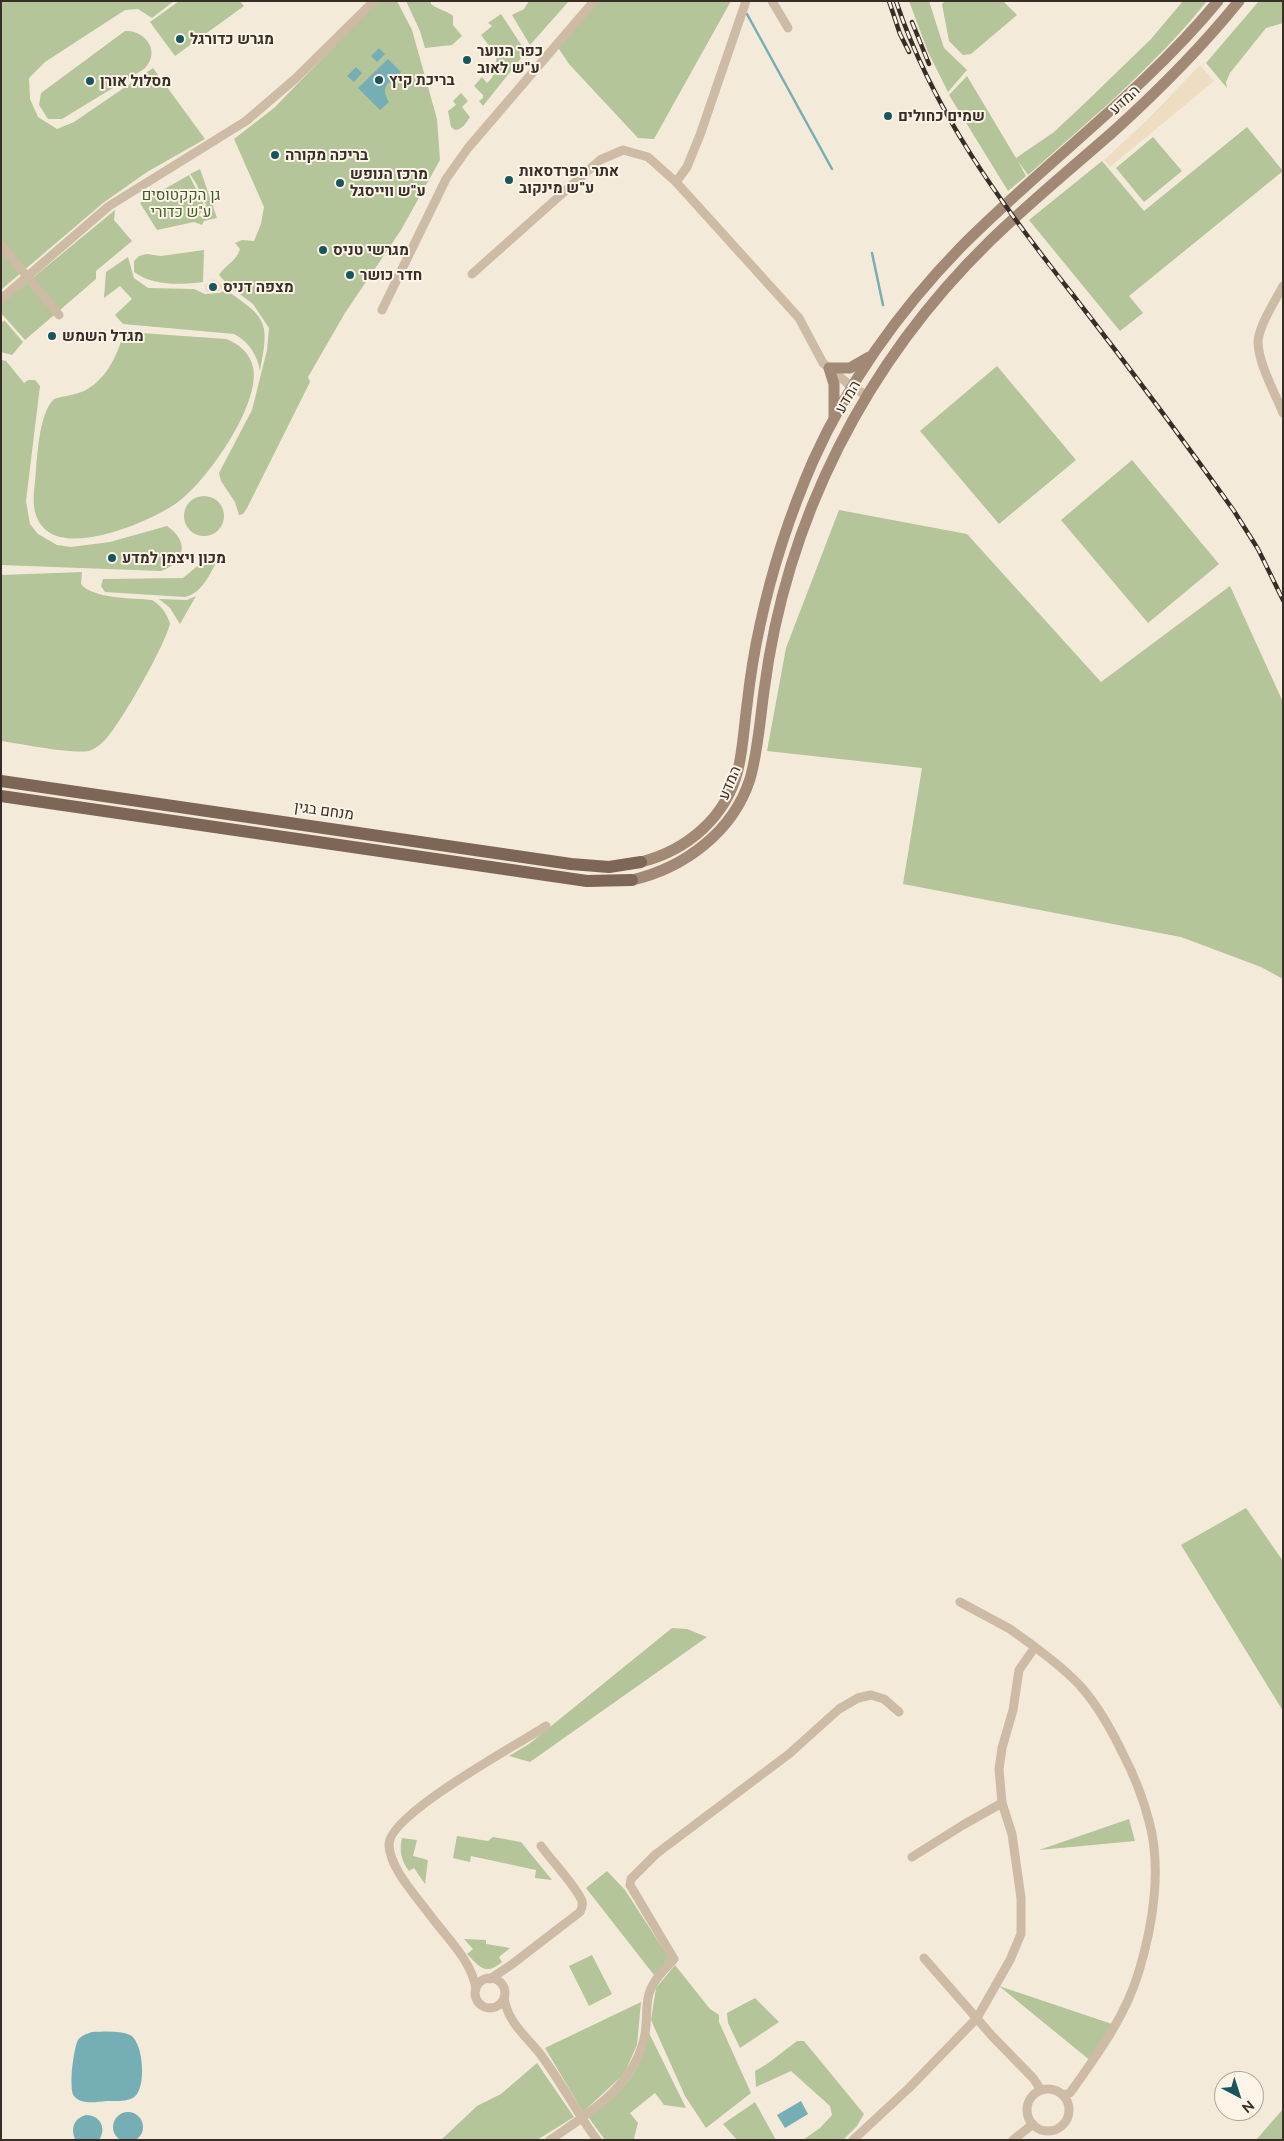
<!DOCTYPE html>
<meta charset="utf-8">
<style>
body{margin:0}
#map{position:relative;width:1284px;height:2141px;overflow:hidden;background:#f4eada;font-family:Raleway,sans-serif}
canvas{display:block}
.frame{position:absolute;inset:0;border:2px solid #392e27;pointer-events:none}
.north{position:absolute;left:1214px;top:2071px;width:50px;height:50px;box-sizing:border-box;background:#fbf4e7;border:1px solid #ada59a;border-radius:50%;rotate:140deg;font-size:14px;font-weight:700;line-height:20px;text-align:center;color:#392e27}
.north::after{content:'';display:block;margin:auto;width:18px;height:22px;background:#18555f;clip-path:polygon(50% 0,100% 100%,50% 72%,0 100%)}
</style>
<div id="map">
<canvas width="1284" height="2141"></canvas>
<div class="frame"></div>
<div class="north">N</div>
</div>
<script>
const ctx = document.querySelector('canvas').getContext('2d');
ctx.lineJoin = 'round';
function fill(path, color) { ctx.fillStyle = color; ctx.fill(path, 'evenodd'); }
function strokePath(path, color, width, dash) { ctx.strokeStyle = color; ctx.lineWidth = width; ctx.lineCap = dash ? 'butt' : 'round'; ctx.setLineDash(dash || []); ctx.stroke(path); }
function label(font, color, halo, rows, align = 'center') {
  ctx.font = font + ' Raleway,Heebo,sans-serif'; ctx.lineWidth = 4; ctx.setLineDash([]); ctx.textBaseline = 'middle'; ctx.strokeStyle = halo; ctx.fillStyle = color; for (const [text, x, y, turn = 0] of rows) {
    ctx.save(); ctx.translate(x, y); ctx.rotate((+turn || 0) * Math.PI / 180); ctx.textAlign = isNaN(turn) ? turn : align; if (halo) ctx.strokeText(text, 0, 0); ctx.fillText(text, 0, 0); ctx.restore();
  }
}
fill(new Path2D(`
 M 1,1 L 174,1 L 152,18 L 138,9 L 125,10 L 45,62 L 29,78 L 30,99 L 38,117 L 57,129 L 74,122 L 153,68 L 205,139 L 147,172 L 103,203 L 2,289 Z
 M 179,1 L 240,1 L 244,6 L 175,56 L 150,22 Z
 M 378,1 L 397,1 L 412,30 L 437,119 L 440,160 L 401,230 L 345,313 L 308,377 L 310,382 L 247,508 L 243,514 L 239,515 L 235,502 L 221,481 L 219,473 L 252,410 L 267,350 L 269,328 L 253,304 L 229,286 L 219,275 C 226,264 236,262 240,249 L 235,243 L 242,240 L 254,241 L 261,224 L 264,207 L 234,139 L 274,108 Z
 M 406,1 L 431,1 L 431,4 C 438,10 446,10 453,16 L 453,25 L 462,36 L 452,45 L 425,48 L 420,31 Z
 M 529,1 L 569,1 L 530,45 L 512,15 L 524,9 Z
 M 597,1 L 731,1 L 654,139 L 638,138 L 569,64 L 557,46 Z
 M 909,1 L 929,1 L 944,48 L 967,70 L 948,92 L 928,52 Z
 M 945,1 L 1003,1 L 1017,15 L 971,54 L 963,55 L 949,41 L 942,4 Z
 M 1183,1 L 1207,1 C 1155,66 1090,120 1028,175 L 1018,161 L 1026,176 L 1008,191 L 949,95 L 967,76 L 1016,158 L 1054,132 L 1086,102 L 1151,39 Z
 M 1259,1 L 1283,1 L 1283,23 L 1266,28 L 1230,73 L 1226,82 L 1227,88 L 1206,63 Z
 M 501,14 L 526,52 L 483,106 L 479,101 L 483,98 L 483,95 L 474,86 L 482,77 L 487,83 C 500,72 492,65 499,53 L 493,45 L 490,47 L 481,35 L 492,26 L 488,23 Z
 M 125,31 C 147,30 161,53 144,69 L 62,119 L 48,119 L 39,105 L 41,93 Z
 M 461,93 L 468,101 L 462,107 L 470,117 C 466,123 463,129 455,130 L 451,127 L 448,111 L 456,105 L 453,101 Z
 M 1247,127 L 1283,171 L 1129,296 L 1143,313 L 1120,331 L 1029,220 L 1102,161 L 1144,211 Z
 M 1153,137 L 1182,171 L 1144,202 L 1116,168 Z
 M 200,169 L 217,218 L 204,221 L 202,225 L 194,222 L 157,230 L 140,203 L 189,175 L 204,205 L 199,216 L 203,217 L 202,213 L 206,205 L 197,185 L 190,174 Z
 M 115,210 L 114,220 L 132,241 L 96,271 L 96,279 L 25,340 L 1,313 L 1,304 Z
 M 204,250 L 203,282 C 181,285 153,286 134,272 L 134,261 L 139,256 L 147,254 L 161,256 Z
 M 128,257 L 134,278 L 148,288 L 194,289 L 205,294 L 219,293 L 226,290 C 267,318 270,322 260,371 C 257,354 249,342 234,334 L 123,324 L 115,315 L 132,299 L 120,286 L 104,298 L 106,272 Z
 M 5,321 L 23,342 L 12,355 L 1,352 L 1,322 Z
 M 127,332 L 226,339 C 239,344 250,353 253,367 C 261,404 207,481 178,502 C 152,521 67,558 42,526 C 32,514 33,497 35,482 C 37,461 38,414 54,399 C 63,396 75,395 84,391 C 106,380 117,356 123,335 Z
 M 1,360 L 6,361 L 24,383 L 28,380 L 35,380 L 40,386 L 26,501 L 30,524 L 38,534 L 57,545 L 71,547 L 110,542 L 167,526 C 189,541 186,562 161,571 L 1,565 Z
 M 997,366 L 1076,460 L 999,524 L 920,431 Z
 M 1132,460 L 1219,564 L 1148,623 L 1061,520 Z
 M184 516a20 20 0 1 1 40 0a20 20 0 1 1-40 0Z
 M 839,510 L 967,534 L 1101,682 L 1230,586 L 1283,702 L 1283,979 L 1261,967 L 1181,937 L 903,884 L 922,768 L 767,751 L 786,648 Z
 M 221,553 C 212,569 204,593 185,597 L 105,592 L 101,586 L 103,579 L 183,578 L 212,554 Z
 M 82,572 L 81,584 C 93,599 133,598 152,600 C 162,606 166,613 170,623 C 167,642 120,725 105,740 C 101,744 95,749 89,751 C 71,754 22,744 1,741 L 1,575 Z
 M 196,596 L 180,624 L 170,608 L 159,599 L 187,600 Z
 M 1246,1508 L 1283,1561 L 1283,1711 L 1181,1545 Z
 M 672,1628 L 687,1629 L 707,1637 L 530,1762 L 509,1756 L 529,1744 Z
 M 1129,1819 L 1135,1841 L 1039,1850 Z
 M 457,1836 L 488,1841 L 493,1837 L 521,1842 L 552,1880 L 535,1878 L 536,1870 L 471,1856 L 470,1862 L 453,1858 Z
 M 402,1838 L 417,1840 L 413,1856 L 428,1860 L 425,1884 L 414,1868 L 409,1871 C 401,1860 399,1850 402,1838 Z
 M 607,1871 L 625,1890 L 669,1958 L 654,1975 L 586,1888 Z
 M 464,1939 L 486,1940 L 486,1944 L 510,1948 L 499,1957 L 502,1962 C 485,1976 480,1967 467,1954 L 473,1949 Z
 M 592,1955 L 612,1994 L 589,2006 L 569,1966 Z
 M 675,1965 L 710,2009 L 719,2015 L 719,2022 L 751,2093 L 706,2128 L 685,2096 L 651,2020 L 656,1988 Z
 M 999,1986 L 1112,2024 L 1092,2062 Z
 M 755,1998 L 779,2022 L 740,2048 L 728,2023 L 727,2013 Z
 M 641,2002 L 637,2045 L 624,2074 L 583,2112 L 545,2048 Z
 M 649,2033 L 686,2108 L 664,2105 L 655,2093 L 630,2113 L 638,2123 L 634,2138 L 636,2140 L 605,2140 L 589,2118 C 624,2088 638,2079 649,2033 Z
 M 797,2041 L 804,2041 L 864,2114 L 857,2126 L 843,2140 L 803,2140 L 820,2128 L 832,2115 L 830,2106 L 791,2071 L 756,2087 L 755,2071 L 767,2064 Z
 M 537,2063 L 574,2117 L 537,2140 L 441,2140 L 477,2106 L 501,2094 Z
 M 755,2102 L 776,2140 L 737,2140 L 723,2124 Z
 M 1283,2109 L 1283,2140 L 1256,2140 Z`), '#b3c599');
fill(new Path2D(`
 M 1200,65 L 1214,81 L 1110,167 L 1104,160 L 1148,119 Z
 M 213,279 L 222,284 L 222,288 L 219,291 L 207,292 L 204,286 Z`), '#eeddc0');
fill(new Path2D(`
 M 379,48 L 385,54 L 377,62 L 371,56 Z
 M 388,59 L 401,72 C 389,84 379,85 389,102 L 380,110 L 358,88 Z
 M 356,67 L 362,73 L 354,82 L 347,76 Z
 M 92,2032 C 103,2032 119,2030 130,2035 C 144,2042 147,2090 133,2098 C 125,2102 115,2101 106,2101 C 96,2102 81,2105 74,2096 C 68,2089 74,2047 78,2040 C 82,2035 86,2034 92,2032 Z
 M 801,2101 L 808,2114 L 785,2128 L 777,2115 Z
 M113 2127a15 15 0 1 1 30 0a15 15 0 1 1-30 0Z
 M 86,2115 C 100,2115 107,2128 99,2140 L 75,2139 C 70,2127 75,2118 86,2115 Z`), '#76aeb5');
strokePath(new Path2D(`
 M 747,14 L 832,169
 M 872,253 L 883,305`), '#76aeb5', 2.5);
strokePath(new Path2D(`
 M 772,1 L 788,28
 M 676,182 L 687,167 L 700,135 L 746,1
 M 1,245 L 59,315
 M 472,274 L 600,160 L 623,150 L 648,157 L 676,182 L 799,318 L 823,363 L 852,387 L 866,395
 M 1283,286 C 1275,301 1258,327 1258,343 C 1259,365 1275,393 1283,413
 M 1,299 L 109,206 L 246,121 L 295,79 L 374,1
 M 382,310 L 446,179 L 468,148 L 594,1
 M 1035,1647 C 1052,1660 1069,1673 1083,1689 C 1100,1709 1112,1731 1123,1754 C 1134,1775 1143,1798 1149,1821 C 1162,1868 1153,1925 1139,1971 C 1126,2016 1097,2055 1070,2093 L 1063,2095
 M 912,1857 L 963,1825 L 1002,1803
 M 924,1958 L 993,2037 L 1033,2078 L 1041,2090
 M475 1993a15 15 0 1 1 30 0a15 15 0 1 1-30 0Z
 M 490,1979 L 511,1965 L 580,1912 C 582,1908 583,1905 582,1901 C 576,1886 551,1860 541,1846
 M 476,1989 C 472,1962 449,1940 433,1919 C 419,1899 390,1870 389,1845 C 387,1815 519,1744 546,1726
 M 504,1997 C 507,2022 526,2036 541,2055 C 561,2082 577,2113 597,2140
 M1027 2110a21 21 0 1 1 42 0a21 21 0 1 1-42 0Z
 M 550,2140 C 589,2113 632,2088 644,2039 C 649,2020 643,1999 654,1983 C 659,1974 667,1967 674,1959 L 630,1885 L 631,1879 L 656,1854 L 789,1754 L 839,1709 L 858,1698 L 871,1695 L 884,1699 L 899,1712
 M 853,2140 L 909,2088 L 977,2018 L 1010,1960 L 1021,1934 L 1021,1898 L 1012,1834 L 1002,1803 L 999,1769 L 1002,1748 L 1013,1710 L 1019,1670 L 1035,1647 L 1010,1629 L 960,1602
 M 1013,2140 L 1033,2124`), '#cebba5', 9);
strokePath(new Path2D(`
 M 834,417 L 834,384 L 829,368 L 850,368 L 869,357
 M 641,862 C 688,850 726,817 738,770 C 743,749 744,727 747,705 C 750,678 754,652 760,625 C 772,569 790,514 813,461 C 848,383 900,310 960,248 C 1044,163 1142,93 1218,1
 M 632,880 C 684,868 733,832 750,779 C 758,751 760,720 764,691 C 786,519 866,362 990,241 C 1030,202 1073,167 1115,130 C 1159,90 1201,48 1239,1`), '#a28976', 11);
strokePath(new Path2D(`
 M 1,781 L 571,864 L 609,867 L 641,862
 M 1,796 L 587,881 L 632,880`), '#7d6656', 12);
const rail = new Path2D(`
 M 889,1 L 900,34 L 909,52
 M 896,1 C 933,112 1002,205 1073,295 C 1128,366 1182,438 1234,511 L 1258,549 L 1283,600
 M 912,22 L 929,64`);
strokePath(rail, '#392e27', 4.5);
strokePath(rail, '#fbf4e7', 2.5, [8]);
for (const [x, y, r, color] of [
 [180,39,5,"#18555f"],
 [467,60,5,"#18555f"],
 [379,80,5,"#18555f"],
 [90,81,5,"#18555f"],
 [888,116,5,"#18555f"],
 [275,155,5,"#18555f"],
 [509,180,5,"#18555f"],
 [340,183,5,"#18555f"],
 [323,250,5,"#18555f"],
 [350,275,5,"#18555f"],
 [213,287,5,"#18555f"],
 [52,336,5,"#18555f"],
 [112,558,5,"#18555f"]
]) { const dot = new Path2D(); dot.arc(x, y, r, 0, 2 * Math.PI); ctx.fillStyle = color; ctx.fill(dot); strokePath(dot, '#fbf4e7', 2); }
label('bold 15px', '#392e27', '#fbf4e7', [
 ["מגרש כדורגל",190,39],
 ["כפר הנוער",477,51],
 ["ע\"ש לאוב",477,68],
 ["בריכת קיץ",389,80],
 ["מסלול אורן",100,81],
 ["שמים כחולים",898,116],
 ["בריכה מקורה",285,155],
 ["אתר הפרדסאות",519,171],
 ["ע\"ש מינקוב",519,188],
 ["מרכז הנופש",350,174],
 ["ע\"ש ווייסגל",350,191],
 ["מגרשי טניס",333,250],
 ["חדר כושר",360,275],
 ["מצפה דניס",223,287],
 ["מגדל השמש",62,336],
 ["מכון ויצמן למדע",122,558]
], 'left');
label('15px', '#392e27', '#fbf4e7', [
 ["המדע",1125,100,-43],
 ["המדע",848,397,-60],
 ["המדע",730,783,-67],
 ["מנחם בגין",324,811,8]
]);
label('15px', '#445a28', '#fbf4e7', [
 ["גן הקקטוסים",181,195],
 ["ע\"ש כדורי",181,212]
]);
</script>
